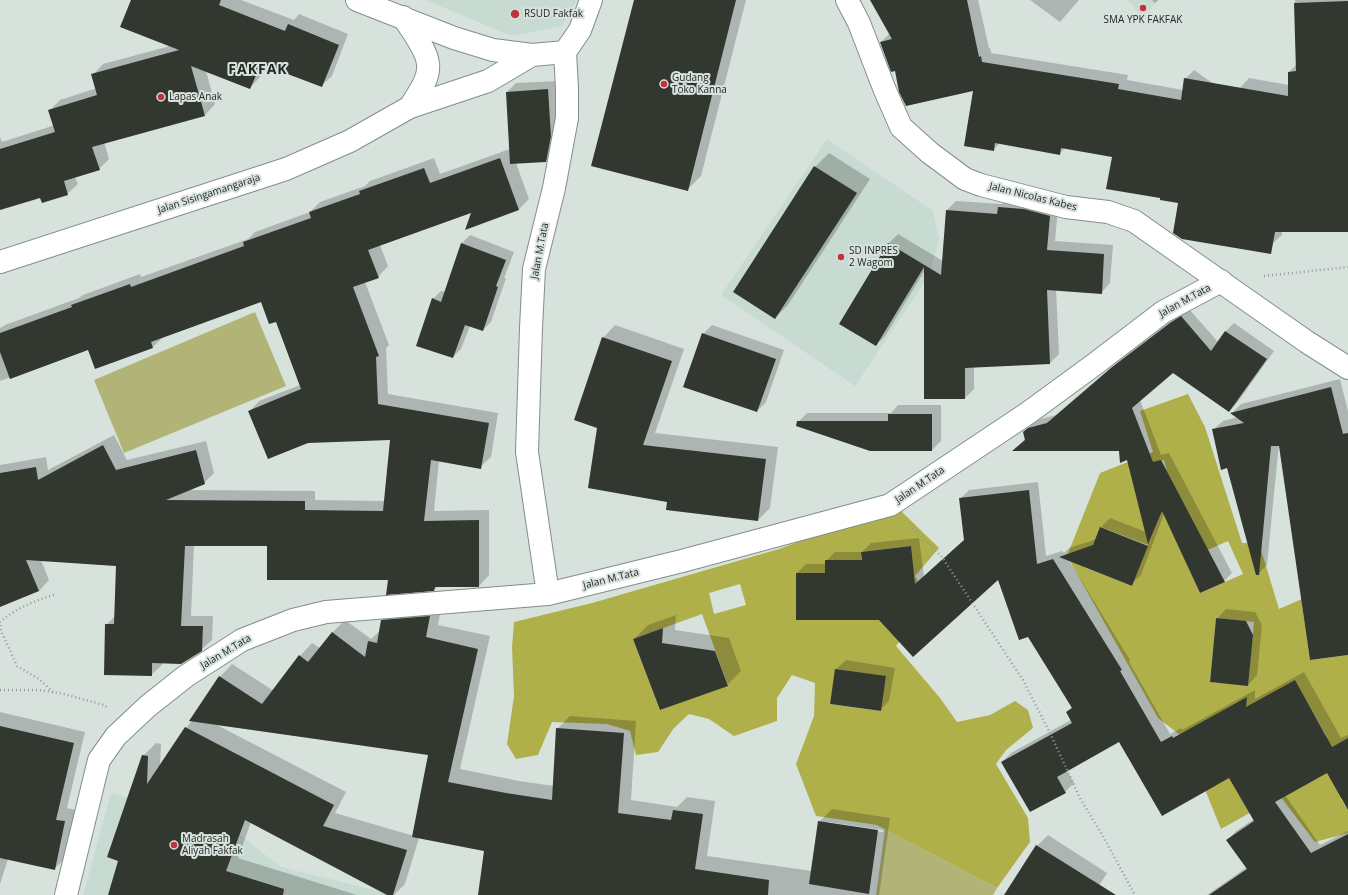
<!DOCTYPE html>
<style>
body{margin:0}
canvas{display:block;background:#d7e2dd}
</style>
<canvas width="1348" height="895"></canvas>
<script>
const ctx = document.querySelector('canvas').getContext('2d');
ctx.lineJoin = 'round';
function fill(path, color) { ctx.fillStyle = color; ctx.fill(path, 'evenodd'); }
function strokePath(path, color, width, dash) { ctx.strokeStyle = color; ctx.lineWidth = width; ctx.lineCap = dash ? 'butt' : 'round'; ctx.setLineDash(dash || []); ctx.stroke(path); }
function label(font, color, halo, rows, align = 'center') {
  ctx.font = font + ' "Open Sans",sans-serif'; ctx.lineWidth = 4; ctx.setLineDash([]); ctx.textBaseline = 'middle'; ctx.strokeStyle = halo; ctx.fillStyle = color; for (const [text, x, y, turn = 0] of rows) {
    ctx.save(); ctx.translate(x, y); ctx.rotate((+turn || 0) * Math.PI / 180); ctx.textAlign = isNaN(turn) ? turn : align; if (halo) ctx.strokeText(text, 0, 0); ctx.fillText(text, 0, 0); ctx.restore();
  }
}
fill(new Path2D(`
 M 425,0 L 577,0 L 562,26 L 512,36 Z
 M 1128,0 L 1159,0 L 1142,17 Z
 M 827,139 L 933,211 L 939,239 L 930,274 L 855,386 L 721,295 Z
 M 111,793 L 223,822 L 281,867 L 395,895 L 83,895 Z`), '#c7dbd2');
fill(new Path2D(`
 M 255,312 L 286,386 L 124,453 L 94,380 Z
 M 885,829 L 997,888 L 993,895 L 876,895 Z`), '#b2b377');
fill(new Path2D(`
 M 1188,394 L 1205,427 L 1242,543 L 1259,543 L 1279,609 L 1348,579 L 1302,605 L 1310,660 L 1348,655 L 1348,738 L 1325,751 L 1348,795 L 1341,799 L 1348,810 L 1348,833 L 1315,842 L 1280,796 L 1221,829 L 1184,738 L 1158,718 L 1067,556 L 1100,473 L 1153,452 L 1140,411 ZM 1164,460 L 1176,506 L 1141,514 L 1129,468 ZM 1101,527 L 1148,545 L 1132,586 L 1084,567 ZM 1228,541 L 1243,574 L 1200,593 L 1185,560 ZM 1216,618 L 1254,622 L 1248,685 L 1210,682 ZM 1294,680 L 1326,735 L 1286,758 Z
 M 901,511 L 939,548 L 915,576 L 929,603 L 896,646 L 940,698 L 957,722 L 990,715 L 1015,701 L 1028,710 L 1033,728 L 1006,750 L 996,764 L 1028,818 L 1030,842 L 997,888 L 877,825 L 816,816 L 796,764 L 814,716 L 815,683 L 792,675 L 777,698 L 777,721 L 734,736 L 709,719 L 689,714 L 674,728 L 658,752 L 636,755 L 630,731 L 607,724 L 552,722 L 538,755 L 516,759 L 507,744 L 514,696 L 512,647 L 514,622 L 592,603 L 779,549 L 851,522 ZM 910,546 L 868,614 L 861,552 ZM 825,561 L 848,561 L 848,620 L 796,620 L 796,573 L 825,573 ZM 740,584 L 746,605 L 714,614 L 709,593 ZM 702,614 L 728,685 L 660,710 L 633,639 ZM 836,669 L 886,677 L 880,711 L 830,704 Z`), '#b0b04a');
fill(new Path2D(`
 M 132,0 L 241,0 L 294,20 L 299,14 L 348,34 L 332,76 L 321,86 L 265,65 L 260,77 L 250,88 L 206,71 L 215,104 L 205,115 L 104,142 L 109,159 L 99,169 L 75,177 L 78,184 L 67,194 L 41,196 L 0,209 L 0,137 L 2,142 L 55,125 L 50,110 L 60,100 L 97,88 L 93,75 L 103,64 L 170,46 Z
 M 635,0 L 746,0 L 701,176 L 687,190 Z
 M 871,0 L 978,0 L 989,48 L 990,48 L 991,53 L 1128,75 L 1127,80 L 1183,90 L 1185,79 L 1194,70 L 1232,97 L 1249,78 L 1289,85 L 1289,72 L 1297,64 L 1295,0 L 1348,0 L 1348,231 L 1282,231 L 1282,235 L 1272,244 L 1179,202 L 1113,156 L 1065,148 L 1059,154 L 1000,143 L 993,150 L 974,90 L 895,70 L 881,42 L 890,33 Z
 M 1030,0 L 1079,0 L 1060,22 Z
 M 1152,0 L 1158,0 L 1155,3 Z
 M 557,81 L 555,152 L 546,161 L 516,163 L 529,199 L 519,209 L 466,229 L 472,211 L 380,245 L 388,266 L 378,277 L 365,282 L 389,345 L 386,348 L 388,394 L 498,413 L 491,457 L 480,467 L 439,460 L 434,511 L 489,510 L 489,575 L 479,586 L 438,586 L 434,590 L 390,579 L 268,545 L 194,545 L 191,616 L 213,616 L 212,640 L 201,650 L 162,662 L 162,665 L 151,675 L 106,625 L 116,615 L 118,566 L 41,560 L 49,580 L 39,591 L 0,606 L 0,465 L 46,457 L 48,470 L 114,435 L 127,460 L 206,441 L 214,473 L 204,483 L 188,490 L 315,491 L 315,500 L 385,501 L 392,439 L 249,412 L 259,401 L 300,385 L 276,320 L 262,301 L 163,337 L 153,347 L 95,368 L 88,349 L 0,381 L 0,328 L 5,325 L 79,298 L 83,295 L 140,274 L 141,277 L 248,239 L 255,232 L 310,212 L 320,202 L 365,186 L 370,181 L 434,158 L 440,174 L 510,149 L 507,92 L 516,83 Z
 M 829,153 L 870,179 L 788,305 L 775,318 L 734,292 L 815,167 Z
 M 1008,198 L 1058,207 L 1055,241 L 1113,245 L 1110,283 L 1101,293 L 1056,289 L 1059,354 L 1050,363 L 974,366 L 974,389 L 965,398 L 925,270 L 885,336 L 876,345 L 888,244 L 898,234 L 943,261 L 947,210 L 956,201 L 1002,204 Z
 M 470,235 L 514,252 L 504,278 L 506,278 L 491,322 L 483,330 L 470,326 L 461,349 L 453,357 L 433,299 L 441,291 L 445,292 L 462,243 Z
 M 1189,309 L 1218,342 L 1226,331 L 1234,323 L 1274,351 L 1237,403 L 1229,411 L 1173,371 L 1140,400 L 1161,455 L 1169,453 L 1232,573 L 1224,581 L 1164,514 L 1141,575 L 1131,584 L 1068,559 L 1130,660 L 1129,662 L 1170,734 L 1181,728 L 1182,730 L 1255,690 L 1255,699 L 1304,672 L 1341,738 L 1348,735 L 1348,808 L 1327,772 L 1285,795 L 1320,845 L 1348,831 L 1348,895 L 1207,895 L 1247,867 L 1228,840 L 1236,831 L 1254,819 L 1230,777 L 1120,741 L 1067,771 L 1074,783 L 1065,792 L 1002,762 L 1011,753 L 1071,720 L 1067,712 L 1072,707 L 999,578 L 880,619 L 797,573 L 806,564 L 826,564 L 826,561 L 835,552 L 862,552 L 871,543 L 919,538 L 924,577 L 965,539 L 960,499 L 969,490 L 1038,482 L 1046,556 L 1062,551 L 1064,553 L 1069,548 L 1097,539 L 1101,527 L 1110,518 L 1146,532 L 1128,459 L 1120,450 L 1014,450 L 1025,439 L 1024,432 L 1032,424 L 1037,420 L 1056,415 L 1120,360 L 1179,315 Z
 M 615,325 L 684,349 L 655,433 L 778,447 L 770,508 L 758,520 L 668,501 L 598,428 L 603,338 Z
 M 712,325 L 784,350 L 766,402 L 757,411 L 703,334 Z
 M 1340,379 L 1348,411 L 1348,654 L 1279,443 L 1267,565 L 1258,574 L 1227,467 L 1213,430 L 1223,421 L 1238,417 L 1232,413 L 1241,404 Z
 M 898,405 L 941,405 L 941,441 L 932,450 L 798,422 L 807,413 L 891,413 Z
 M 442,604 L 438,625 L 490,636 L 460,769 L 519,781 L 554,786 L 557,729 L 570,716 L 636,721 L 631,800 L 677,807 L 687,797 L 715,801 L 707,856 L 812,871 L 819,822 L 832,809 L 890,818 L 879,895 L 479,895 L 485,851 L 419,838 L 405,884 L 394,895 L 389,895 L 251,822 L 238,858 L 357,895 L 109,895 L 120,860 L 143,756 L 156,743 L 161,744 L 160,767 L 186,728 L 192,721 L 220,677 L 232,664 L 274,691 L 300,656 L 312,643 L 320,648 L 333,632 L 345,620 L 371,639 L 381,630 L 382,621 L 395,608 ZM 217,725 L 429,754 L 414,836 L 335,813 L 346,792 ZM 828,822 L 883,830 L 883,832 L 828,824 Z
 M 1226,609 L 1255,612 L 1262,625 L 1257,675 L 1248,685 L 1217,619 Z
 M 676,615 L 675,630 L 729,638 L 741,671 L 727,685 L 634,639 L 648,625 Z
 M 846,660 L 895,668 L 889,701 L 880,710 L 836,669 Z
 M 0,712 L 85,732 L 67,808 L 76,810 L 67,857 L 55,868 L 8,859 L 0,884 Z
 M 1048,835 L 1107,873 L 1093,895 L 1006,895 L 1037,846 Z`), '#0003');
fill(new Path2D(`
 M 131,0 L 221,0 L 219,5 L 285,31 L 288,24 L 339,45 L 322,87 L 261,64 L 250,89 L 191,66 L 205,116 L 92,147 L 100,170 L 64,181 L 68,195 L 42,203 L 40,198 L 0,210 L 0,149 L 55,132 L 48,110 L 97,95 L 91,74 L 179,50 L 120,27 Z
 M 634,0 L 736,0 L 688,191 L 591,166 Z
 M 870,0 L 967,0 L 979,57 L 981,56 L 982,62 L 1119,84 L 1118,89 L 1181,100 L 1184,78 L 1288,96 L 1288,72 L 1296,71 L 1294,3 L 1348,1 L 1348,232 L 1275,232 L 1271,254 L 1182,239 L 1173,233 L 1178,203 L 1160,200 L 1160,198 L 1106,189 L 1112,157 L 1061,148 L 1060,155 L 995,143 L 994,151 L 964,146 L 973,91 L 906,106 L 899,92 L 895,71 L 891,72 L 880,42 L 892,39 Z
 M 548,89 L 551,136 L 546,162 L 510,164 L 506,92 Z
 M 500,158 L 519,210 L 465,230 L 471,213 L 368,250 L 379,278 L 353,287 L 379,356 L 376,357 L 378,404 L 489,423 L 481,469 L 431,460 L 424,521 L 479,520 L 479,587 L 435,587 L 434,591 L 386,595 L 388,580 L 267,580 L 267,546 L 185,546 L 181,626 L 203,626 L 202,651 L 181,664 L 152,663 L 152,676 L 104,675 L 105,624 L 114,624 L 116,566 L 26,560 L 39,591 L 0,607 L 0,473 L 36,467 L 38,480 L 103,445 L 116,470 L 196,450 L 205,484 L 166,500 L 305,501 L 305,510 L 383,511 L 390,440 L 308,443 L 268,459 L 248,411 L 301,389 L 276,322 L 269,324 L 261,302 L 151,342 L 153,348 L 95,369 L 88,350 L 10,379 L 0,352 L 0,333 L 72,307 L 71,305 L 130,284 L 131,287 L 244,246 L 243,242 L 311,218 L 309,212 L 360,194 L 359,191 L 424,168 L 430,183 Z
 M 814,166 L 857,193 L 775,319 L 733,292 Z
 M 998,207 L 1024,209 L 1050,216 L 1047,250 L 1104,254 L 1102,294 L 1047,290 L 1050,364 L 965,368 L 965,399 L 924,399 L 924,267 L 876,346 L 839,324 L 888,243 L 941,275 L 946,210 L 997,214 Z
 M 461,243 L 506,260 L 496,286 L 498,287 L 483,331 L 465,325 L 453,358 L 416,346 L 432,298 L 441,302 Z
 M 1181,316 L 1211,351 L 1225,331 L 1267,359 L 1229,412 L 1173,373 L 1132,408 L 1153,462 L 1161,460 L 1225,582 L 1200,593 L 1162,511 L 1148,544 L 1127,460 L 1120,463 L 1119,451 L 1012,451 L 1025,440 L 1023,432 L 1028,428 L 1047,423 L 1111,368 L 1170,323 Z
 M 702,333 L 776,359 L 757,412 L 683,387 Z
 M 602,337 L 672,361 L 643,445 L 766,459 L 758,521 L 666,510 L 667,502 L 588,488 L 597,428 L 574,420 Z
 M 1331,387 L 1343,434 L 1348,433 L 1348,655 L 1310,660 L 1279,446 L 1271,446 L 1259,575 L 1256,575 L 1227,468 L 1221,470 L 1212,429 L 1244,423 L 1230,413 Z
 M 888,414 L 932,414 L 932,451 L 870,451 L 796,426 L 797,421 L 888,421 Z
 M 1029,490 L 1037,564 L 1053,559 L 1122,670 L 1120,671 L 1161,742 L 1172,736 L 1173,738 L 1247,697 L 1246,707 L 1295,680 L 1332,747 L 1348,738 L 1348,810 L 1327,773 L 1275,802 L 1311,853 L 1348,834 L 1348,895 L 1209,895 L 1247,869 L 1226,840 L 1254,821 L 1229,778 L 1162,816 L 1119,742 L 1057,777 L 1066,793 L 1030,812 L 1001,762 L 1072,723 L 1066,712 L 1072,708 L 1028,637 L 1019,640 L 998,580 L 913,657 L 879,620 L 796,620 L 796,573 L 825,573 L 825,560 L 862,560 L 861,552 L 911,546 L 915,584 L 964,540 L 959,498 Z
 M 1100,527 L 1148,546 L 1132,586 L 1059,557 L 1093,545 Z
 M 430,616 L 426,637 L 478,649 L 448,782 L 506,793 L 552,800 L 556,728 L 624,733 L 618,813 L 671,820 L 673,810 L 703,814 L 695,869 L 769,880 L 768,895 L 478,895 L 484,851 L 412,837 L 428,755 L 189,721 L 219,676 L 262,704 L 299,655 L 308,662 L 332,632 L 365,657 L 368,641 L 377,643 L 381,620 Z
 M 1216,618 L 1246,621 L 1253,635 L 1248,686 L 1210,682 Z
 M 663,628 L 662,643 L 715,651 L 728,686 L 660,710 L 633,639 Z
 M 835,669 L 886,676 L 881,711 L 830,704 Z
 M 0,726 L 74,743 L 56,820 L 65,821 L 55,870 L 0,858 Z
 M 185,727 L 334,805 L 323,826 L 407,850 L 393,895 L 387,895 L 245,820 L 226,871 L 284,889 L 283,895 L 108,895 L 118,861 L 107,857 L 142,755 L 148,756 L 147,784 Z
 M 818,821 L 878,830 L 869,894 L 809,884 Z
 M 1036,845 L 1116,895 L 1004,895 Z`), '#323730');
const minor = new Path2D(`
 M 548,594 L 527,452 L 531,328 L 534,269 L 554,188 L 567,118 L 567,88 L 565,52
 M 66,895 L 99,760 L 116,736 L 148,706 L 186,676 L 242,640 L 293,620 L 326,612 L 548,594 L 682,561 L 890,505 L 1028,413 L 1095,364 L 1163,312 L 1221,281`);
const secondary = new Path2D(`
 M 357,0 L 454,38 L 493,50 L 532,55 L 565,52 L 580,30 L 591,0
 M 847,0 L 859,23 L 884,88 L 901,127 L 930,153 L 965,179 L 981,185 L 1066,207 L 1108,212 L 1134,221 L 1307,342 L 1348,368
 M 403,17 C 411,29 427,50 428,64 C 430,79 417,95 410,107
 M 0,262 L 286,169 L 350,141 L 410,107 L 488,81 L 532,55`);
strokePath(minor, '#838e89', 24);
strokePath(secondary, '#838e89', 24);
strokePath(new Path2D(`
 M 1264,276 L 1348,267
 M 910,525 L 942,557 L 1023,680 L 1050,733 L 1080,798 L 1104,838 L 1135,895
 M 0,690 L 39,690 L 64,694 L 104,705 L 107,707
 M 53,692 L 39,679 L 17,666 L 7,644 L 1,631 L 0,622 C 16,608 36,600 57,594`), '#939c98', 2.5, [1, 3]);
strokePath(minor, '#fff', 22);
strokePath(secondary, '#fff', 22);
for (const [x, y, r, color] of [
 [1143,8,4,"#c2323d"],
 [515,14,5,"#c2323d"],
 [664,84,4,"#c2323d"],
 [161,97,4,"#c2323d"],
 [841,257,4,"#c2323d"],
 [174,845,4,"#c2323d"]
]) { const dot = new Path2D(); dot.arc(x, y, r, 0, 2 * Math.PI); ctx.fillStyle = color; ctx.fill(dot); strokePath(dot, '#d7e2dd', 1.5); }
label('10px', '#232725', '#d7e2dd', [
 ["RSUD Fakfak",524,14],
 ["SMA YPK FAKFAK",1143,20,"center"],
 ["Gudang",672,78],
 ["Toko Kanna",672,90],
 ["Lapas Anak",169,97],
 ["SD INPRES",849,251],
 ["2 Wagom",849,263],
 ["Madrasah",182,839],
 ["Aliyah Fakfak",182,851]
], 'left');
label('10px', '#232725', '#d7e2dd', [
 ["Jalan Sisingamangaraja",209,194,-18],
 ["Jalan Nicolas Kabes",1033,197,14],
 ["Jalan M.Tata",540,251,-79],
 ["Jalan M.Tata",1185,301,-29],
 ["Jalan M.Tata",920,485,-34],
 ["Jalan M.Tata",611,579,-14],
 ["Jalan M.Tata",226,652,-31]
]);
ctx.letterSpacing = '1px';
label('bold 14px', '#232725', '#d7e2dd', [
 ["FAKFAK",258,70]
]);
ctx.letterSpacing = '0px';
</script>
